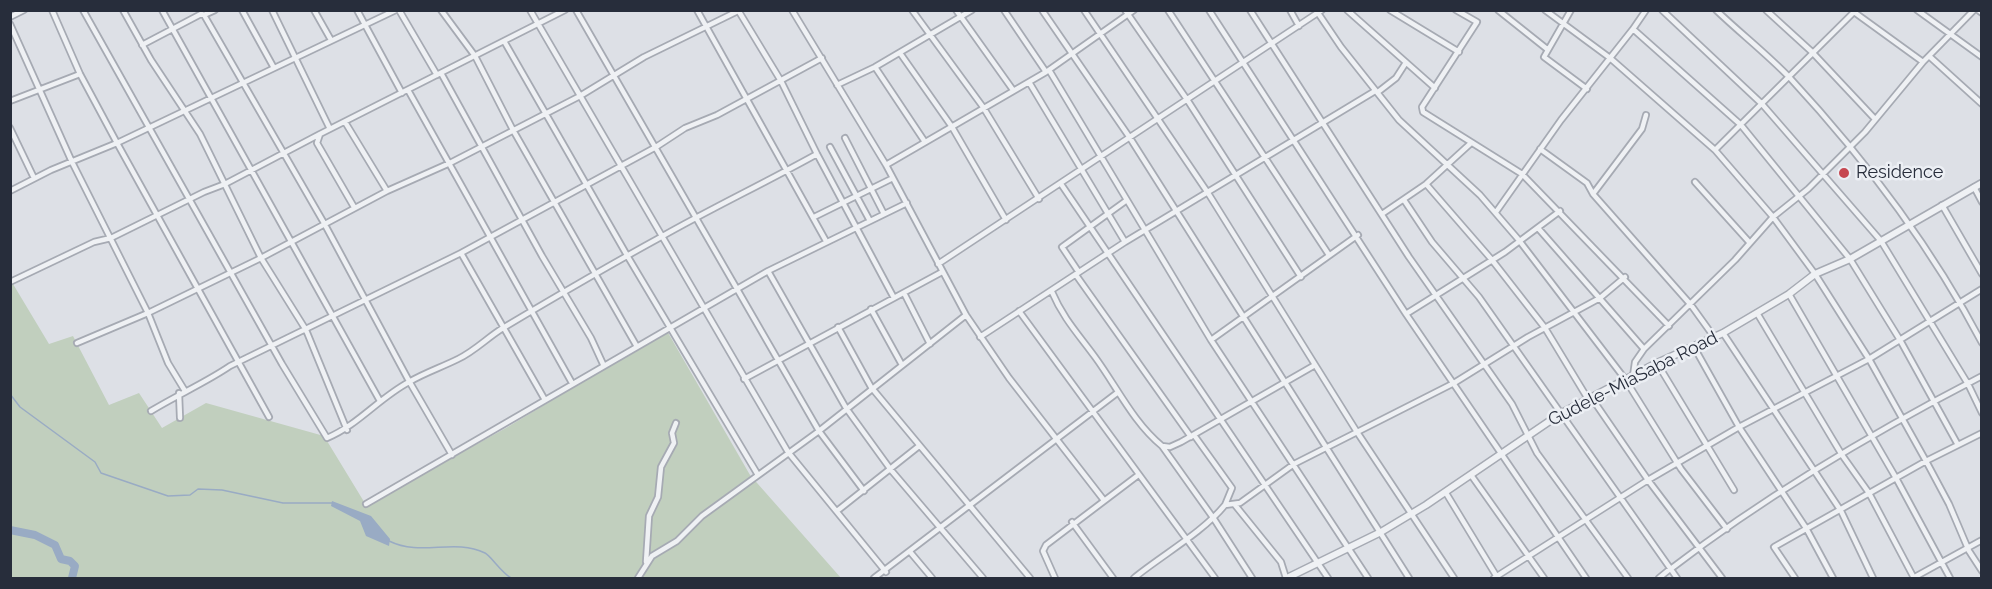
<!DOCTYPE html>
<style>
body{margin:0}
#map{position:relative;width:1992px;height:589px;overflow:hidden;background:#dde0e6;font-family:Raleway,sans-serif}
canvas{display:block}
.frame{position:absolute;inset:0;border:12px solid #272d3b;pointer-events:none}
</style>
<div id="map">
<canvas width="1992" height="589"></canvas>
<div class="frame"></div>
</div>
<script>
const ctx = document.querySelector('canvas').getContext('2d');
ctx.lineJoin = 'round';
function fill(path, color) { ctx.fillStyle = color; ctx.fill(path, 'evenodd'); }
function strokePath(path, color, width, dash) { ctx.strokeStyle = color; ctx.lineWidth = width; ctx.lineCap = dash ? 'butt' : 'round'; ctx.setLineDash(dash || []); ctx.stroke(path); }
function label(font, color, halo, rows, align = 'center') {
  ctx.font = font + ' Raleway,sans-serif'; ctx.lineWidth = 5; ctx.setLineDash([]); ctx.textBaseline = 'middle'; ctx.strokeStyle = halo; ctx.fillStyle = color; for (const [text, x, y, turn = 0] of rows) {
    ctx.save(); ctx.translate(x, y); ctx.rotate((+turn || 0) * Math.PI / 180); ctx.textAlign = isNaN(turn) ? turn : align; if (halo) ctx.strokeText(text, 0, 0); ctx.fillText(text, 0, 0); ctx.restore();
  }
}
fill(new Path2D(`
 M 10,279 L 49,344 L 73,336 L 109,405 L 139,393 L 162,428 L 206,403 L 324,436 L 366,505 L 506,428 L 667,331 L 750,475 L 841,578 L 11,578 Z`), '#c1cfbe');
fill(new Path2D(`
 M 332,501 L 371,516 L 390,539 L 389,546 L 366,536 L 360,521 L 331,506 Z`), '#99abc4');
strokePath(new Path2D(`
 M 10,394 L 20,407 L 95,462 L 101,473 L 168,496 L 190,495 L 198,489 L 222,490 L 283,503 L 332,503
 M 389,541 C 422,557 453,538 485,553 C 491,556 500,571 511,578`), '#99abc4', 1.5);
strokePath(new Path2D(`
 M 10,530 L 35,535 L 55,545 L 61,559 L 70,561 L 75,566 L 72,578`), '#99abc4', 8);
const minor = new Path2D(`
 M 83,10 L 282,364 L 327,438 C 358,425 379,398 409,382 C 424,373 442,367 458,359 C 475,351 488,337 503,328 C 555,297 608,266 661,237 C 712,208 765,183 817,154
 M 123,10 L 151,60 L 200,134 L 261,258 L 306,330 L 347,430
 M 162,10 L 380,401
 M 242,10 L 274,68
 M 272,10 L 329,127
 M 314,10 L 331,40
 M 357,10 L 402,93
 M 399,10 L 437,75
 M 441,10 L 475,56 L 513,130 L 636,345
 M 530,10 L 788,452 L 886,572
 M 576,10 L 819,431 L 864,491
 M 697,10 L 826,241
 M 738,10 L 781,81 L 817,154 L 894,298
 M 792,10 L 886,165 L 966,315 L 1009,378 L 1103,499
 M 912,10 L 983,107 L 1039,199
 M 956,10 L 1013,90
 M 1004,10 L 1046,72
 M 1042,10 L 1130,138 L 1409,578
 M 1084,10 L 1208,193 L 1357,432 L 1454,578
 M 1125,10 L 1188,101 L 1301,277
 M 1168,10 L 1329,255
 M 1209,10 L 1406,314 L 1586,578
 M 1250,10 L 1409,257 L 1512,404 L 1537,453 L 1628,578
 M 1290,10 L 1299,26
 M 1347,10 L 1435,88
 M 1390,10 L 1459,52
 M 1456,10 L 1477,22 L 1422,107 L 1423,112 L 1522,174 L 1669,326
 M 1498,10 L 1547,49
 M 1545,10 L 1610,58 L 1715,150 L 1773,217 L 1815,274 L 1869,359 L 1926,461 L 1949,504 L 1969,551 L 1982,571
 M 1571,10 L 1544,57 L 1587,89
 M 1662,10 L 1762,104 L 1881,241 L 1968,384 L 1982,413
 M 1716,10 C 1740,33 1767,54 1790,78 C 1865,159 1931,246 1982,343
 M 1766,10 L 1812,52 L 1874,118
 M 1917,10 L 1982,57
 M 1978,10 L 1982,13
 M 1854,12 L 1923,62
 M 1318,13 L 1341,47 L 1399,120 L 1480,195 L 1518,239 L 1625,379 L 1681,469 L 1727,529
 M 204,15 L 215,10
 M 10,17 L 24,10
 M 10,24 L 72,162 L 148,313 L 168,363 L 185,391
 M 1633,29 L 1646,10
 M 504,41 L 628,257 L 758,475
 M 142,45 L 201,14 L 204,15 L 324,223 L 409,381 L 452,455
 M 900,53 L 952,127 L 1006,220
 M 1929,56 L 1982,104
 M 875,67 L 925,142
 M 1049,70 L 1211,340 L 1368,578
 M 441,73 L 542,256 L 591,338 L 603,364
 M 1029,82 L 1125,242
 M 837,85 L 875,67 L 972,10
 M 408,90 L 572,383
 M 10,101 L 80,74
 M 345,122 L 387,191
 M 10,128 L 34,178
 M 845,138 L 884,214
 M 830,147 L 870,221
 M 1540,149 L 1587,183 L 1593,194 L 1691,305 L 1714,337
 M 1715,150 L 1856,10
 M 886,165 L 1046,72 L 1134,10
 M 1695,182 L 1750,243
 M 1061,184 L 1328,578
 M 1426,184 L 1492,260 L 1545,328 L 1588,399
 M 1974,187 L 1982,202
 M 10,191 L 51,170 L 117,143 L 80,74 L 52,10
 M 1593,194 L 1642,129 L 1646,115
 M 1127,200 L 1062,247 L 1078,271 L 1076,275 L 1191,437
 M 1404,200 L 1432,242 L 1479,297 L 1677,578
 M 1942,205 L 1982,274
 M 354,207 L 317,143 L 320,134 L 565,10
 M 1496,212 L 1561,120 L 1633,29 L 1741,125 L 1850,259 L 1900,340 L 1958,445
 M 1382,214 L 1426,184 L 1471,143
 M 814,217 L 893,178
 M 1538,228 L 1644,349
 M 461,253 L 545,400
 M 938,264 L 1322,10
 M 768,271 L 846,408 L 891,470 L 983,578
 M 10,282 L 94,242 L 111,238 L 204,192 L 225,184 L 320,134
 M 1052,292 C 1063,318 1079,335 1095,357 C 1117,387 1133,422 1162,446 L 1170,447 L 1181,442 L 1315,365
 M 904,293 L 930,344
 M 1789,294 L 1896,478 L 1950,578
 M 871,309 L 902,365
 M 1019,311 L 1215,578
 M 1757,313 L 1842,455 L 1869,493 L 1914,578
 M 1406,314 L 1505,252 L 1560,211
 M 838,327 L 871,387 L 1030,578
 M 1723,333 L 1841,511 L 1873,578
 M 980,337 L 1125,242 L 1375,91 L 1378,92 L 1396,78 L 1405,64
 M 1211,340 L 1358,235
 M 77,343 L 148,313 L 261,258 L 387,191 L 450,163 L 580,96 L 644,57 L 740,10
 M 1694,347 L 1739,427 L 1806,528 L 1833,578
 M 1657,363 L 1734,490
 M 1633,376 L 1635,362 L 1644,349 L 1735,260 L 1773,217 L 1808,189 L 1865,132 L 1923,62 L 1974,10
 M 744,379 L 942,272
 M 179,393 L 180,418
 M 1591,397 L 1648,480 L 1722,578
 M 151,411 C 177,395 205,383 230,366 L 461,253 L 656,147 L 685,128 L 717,115 L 822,58
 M 269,417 L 117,143 L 396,10
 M 1194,435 L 1232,488 L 1225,505
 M 1162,446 L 1214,519 L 1252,578
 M 1471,475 L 1544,578
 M 1446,493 L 1497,577
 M 366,504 L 768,271 L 907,203
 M 1235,505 L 1281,562 L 1286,578
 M 837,511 L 919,446
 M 1072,522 L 1113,578
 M 911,553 L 932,578
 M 646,562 L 649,516 L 658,497 L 661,467 L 674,443 L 672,433 L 676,423
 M 1672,568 C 1768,494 1874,432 1982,376
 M 638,578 L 652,556 L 677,541 L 702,516 L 819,431 L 966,315
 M 874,578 L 1117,393
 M 1055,578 L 1043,551 L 1046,545 L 1137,476
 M 1134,578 C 1162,555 1202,533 1225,505 L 1240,503 L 1294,464 L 1454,383 L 1528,337 L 1600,298 L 1625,277
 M 1494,578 L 1648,480 L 1739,427 L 1869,359 L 1982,289
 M 1659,578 L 1670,569
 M 1795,578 L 1774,547 L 1926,461 L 1982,433
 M 1913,578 L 1982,540`);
const tertiary = new Path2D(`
 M 1287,578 L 1381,532 L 1426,505 L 1560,414 L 1657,363 L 1723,333 L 1789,294 L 1815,274 L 1850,259 L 1982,183`);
strokePath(minor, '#a6aab3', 8);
strokePath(tertiary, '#a6aab3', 9);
strokePath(minor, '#eff1f4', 4.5);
strokePath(tertiary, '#eff1f4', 6);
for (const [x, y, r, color] of [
 [1844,173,6,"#c64750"]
]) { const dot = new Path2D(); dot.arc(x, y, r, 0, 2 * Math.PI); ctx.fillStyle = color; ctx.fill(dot); strokePath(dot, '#eceff4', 2); }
label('18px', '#272d3b', '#eceff4', [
 ["Residence",1856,173]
], 'left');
label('18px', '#272d3b', '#eceff4', [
 ["Gudele-MiaSaba Road",1633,379,-27]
]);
</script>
